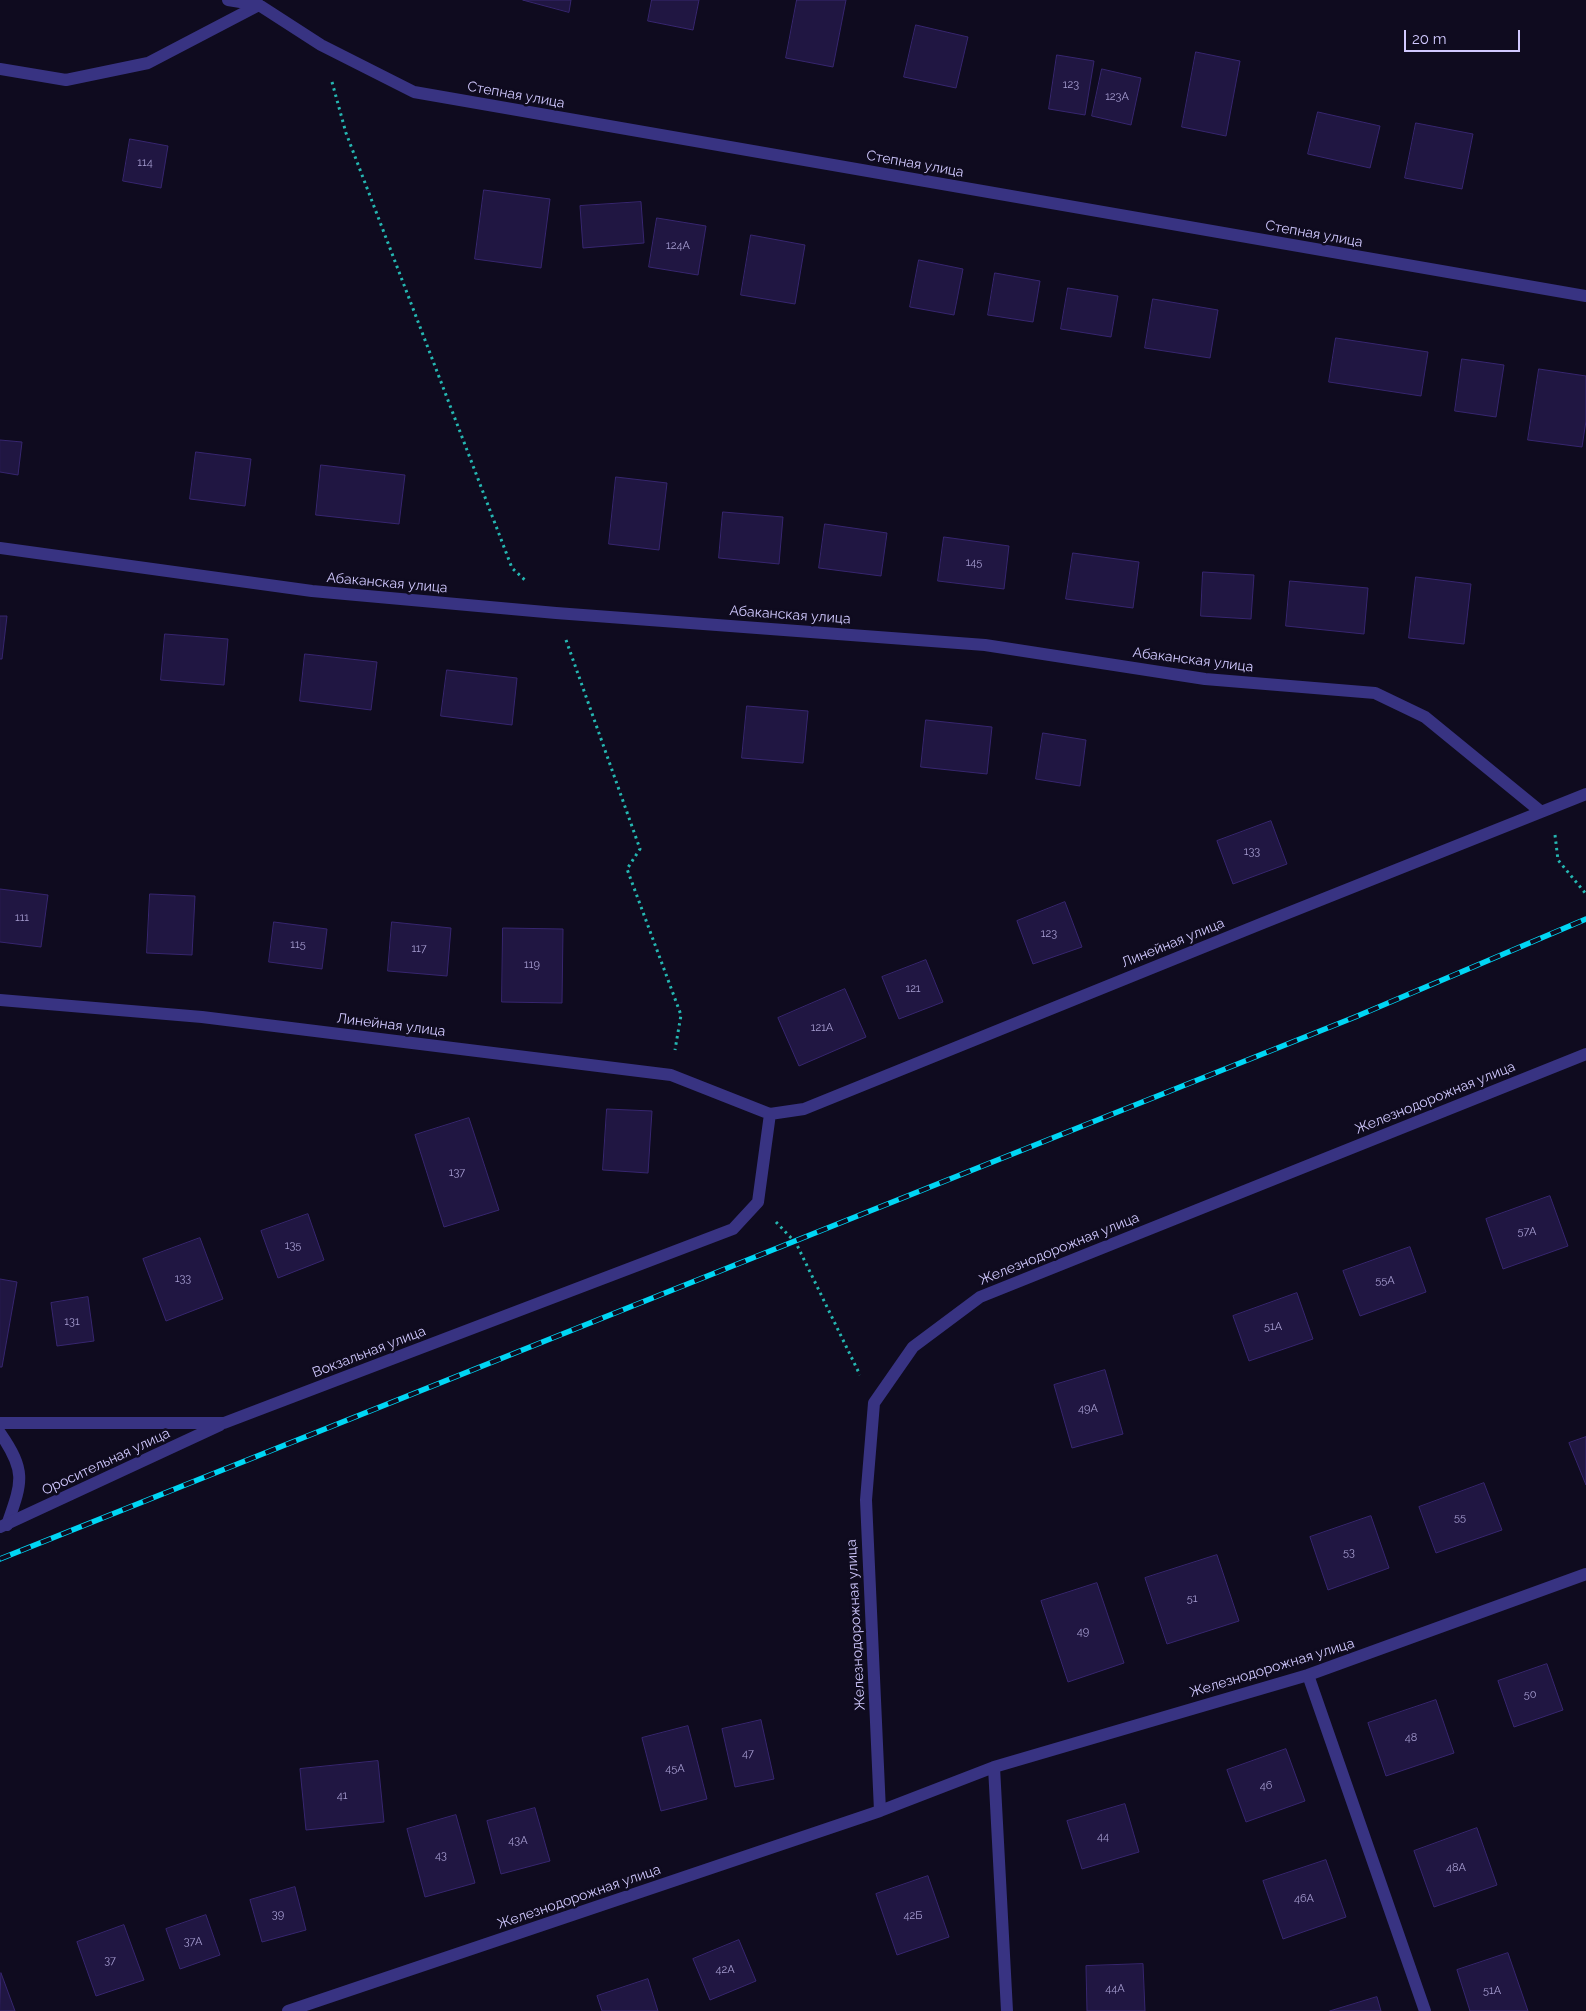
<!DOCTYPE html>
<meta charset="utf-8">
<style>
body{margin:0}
#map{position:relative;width:1586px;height:2011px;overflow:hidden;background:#0f0b1f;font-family:Raleway,sans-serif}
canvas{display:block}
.scale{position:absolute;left:1404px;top:30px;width:116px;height:22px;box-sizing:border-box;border:2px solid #d1c9ff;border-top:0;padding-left:6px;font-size:15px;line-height:18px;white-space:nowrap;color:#d1c9ff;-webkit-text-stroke:4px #0f0b1f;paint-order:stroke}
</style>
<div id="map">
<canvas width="1586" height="2011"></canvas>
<div class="scale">20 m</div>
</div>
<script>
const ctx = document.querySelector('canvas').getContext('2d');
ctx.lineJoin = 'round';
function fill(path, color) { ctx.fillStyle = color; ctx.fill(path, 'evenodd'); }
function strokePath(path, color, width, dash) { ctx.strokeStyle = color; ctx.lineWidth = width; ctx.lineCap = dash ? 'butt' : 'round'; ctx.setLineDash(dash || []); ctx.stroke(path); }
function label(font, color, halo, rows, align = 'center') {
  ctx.font = font + ' Raleway,sans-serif'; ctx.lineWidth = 5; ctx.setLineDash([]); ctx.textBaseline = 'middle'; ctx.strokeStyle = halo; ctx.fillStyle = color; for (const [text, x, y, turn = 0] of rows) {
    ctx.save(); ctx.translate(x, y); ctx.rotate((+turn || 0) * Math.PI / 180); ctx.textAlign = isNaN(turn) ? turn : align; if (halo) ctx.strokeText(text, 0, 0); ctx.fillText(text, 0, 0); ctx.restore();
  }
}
const building = new Path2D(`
 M 523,0 L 571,0 L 569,12 Z
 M 652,0 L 699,0 L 693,30 L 648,21 Z
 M 797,0 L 846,0 L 833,67 L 786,58 Z
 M 916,25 L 968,37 L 956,88 L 904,77 Z
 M 1196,52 L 1240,61 L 1226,136 L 1182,127 Z
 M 1057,55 L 1094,61 L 1085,115 L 1049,109 Z
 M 1102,69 L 1141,78 L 1131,125 L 1092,116 Z
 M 1318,112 L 1380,126 L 1370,168 L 1308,154 Z
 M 1416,123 L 1473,134 L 1462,189 L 1405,178 Z
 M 130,139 L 168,146 L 161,188 L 123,181 Z
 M 484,190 L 550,199 L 541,268 L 475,259 Z
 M 641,202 L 644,243 L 583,248 L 580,206 Z
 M 657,218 L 706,226 L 698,275 L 649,267 Z
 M 751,235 L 805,245 L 795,304 L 741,295 Z
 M 919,260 L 963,269 L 954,315 L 910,307 Z
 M 995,273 L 1040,281 L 1033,322 L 988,315 Z
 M 1068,288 L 1118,296 L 1111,337 L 1061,329 Z
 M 1153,299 L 1218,310 L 1210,358 L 1145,348 Z
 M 1336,338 L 1428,352 L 1421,396 L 1329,382 Z
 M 1462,359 L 1504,365 L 1496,417 L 1455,411 Z
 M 1539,369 L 1586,376 L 1586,421 L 1582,447 L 1528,440 Z
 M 0,440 L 22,442 L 18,475 L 0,472 Z
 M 196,452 L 251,459 L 245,506 L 190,499 Z
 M 321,465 L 405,475 L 399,524 L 316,515 Z
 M 616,477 L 667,483 L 659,550 L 609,544 Z
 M 723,512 L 783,517 L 779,564 L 719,558 Z
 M 825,524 L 887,533 L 881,576 L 819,568 Z
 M 944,537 L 1009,546 L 1004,589 L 938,581 Z
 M 1073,553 L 1139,562 L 1133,608 L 1066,599 Z
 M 1203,572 L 1254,575 L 1251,619 L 1201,616 Z
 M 1416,577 L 1471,584 L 1464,644 L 1409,638 Z
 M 1290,581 L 1368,588 L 1364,634 L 1286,626 Z
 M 0,616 L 7,616 L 2,659 L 0,659 Z
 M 165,634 L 228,639 L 224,685 L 161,680 Z
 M 305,654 L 377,662 L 371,710 L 300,701 Z
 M 447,670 L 517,678 L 512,725 L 441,716 Z
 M 747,706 L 808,711 L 803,763 L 742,758 Z
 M 926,720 L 992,727 L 987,774 L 921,767 Z
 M 1043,733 L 1086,740 L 1080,786 L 1036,779 Z
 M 1271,821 L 1287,864 L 1233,884 L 1217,841 Z
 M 0,889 L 48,895 L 41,947 L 0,942 Z
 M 150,894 L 195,896 L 192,955 L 147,953 Z
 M 1065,902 L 1082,947 L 1033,964 L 1017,921 Z
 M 274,922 L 327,929 L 322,969 L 269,962 Z
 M 392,922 L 451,928 L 447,976 L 388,971 Z
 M 503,928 L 563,929 L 562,1003 L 502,1002 Z
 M 926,960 L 943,1002 L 899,1019 L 882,977 Z
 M 845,989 L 866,1037 L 799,1066 L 778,1018 Z
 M 607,1109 L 652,1111 L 648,1173 L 603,1170 Z
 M 469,1118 L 499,1210 L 444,1227 L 415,1135 Z
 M 1550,1196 L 1568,1246 L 1503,1269 L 1486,1219 Z
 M 308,1214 L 324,1260 L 278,1278 L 261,1231 Z
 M 200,1238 L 223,1299 L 166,1321 L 143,1259 Z
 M 1410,1247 L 1426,1292 L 1360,1316 L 1343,1271 Z
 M 0,1279 L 17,1282 L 2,1367 L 0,1367 Z
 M 1297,1293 L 1313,1339 L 1249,1361 L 1233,1316 Z
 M 88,1297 L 94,1341 L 57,1346 L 51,1303 Z
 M 1105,1370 L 1123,1434 L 1072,1448 L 1054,1385 Z
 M 1586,1437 L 1586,1485 L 1569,1443 Z
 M 1484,1483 L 1502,1530 L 1436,1553 L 1419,1507 Z
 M 1371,1516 L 1389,1568 L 1328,1590 L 1310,1537 Z
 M 1217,1555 L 1239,1621 L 1167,1644 L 1145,1578 Z
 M 1097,1583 L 1124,1663 L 1068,1682 L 1041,1601 Z
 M 1547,1664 L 1563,1710 L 1514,1727 L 1498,1681 Z
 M 1436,1700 L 1454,1753 L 1386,1776 L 1368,1723 Z
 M 761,1720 L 774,1779 L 735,1787 L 722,1729 Z
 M 688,1726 L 707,1799 L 661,1811 L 642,1738 Z
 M 1286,1749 L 1305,1801 L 1246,1822 L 1227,1770 Z
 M 378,1761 L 384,1822 L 306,1830 L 300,1769 Z
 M 1125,1804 L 1139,1852 L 1082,1869 L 1067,1821 Z
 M 535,1808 L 550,1861 L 501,1874 L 487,1821 Z
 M 456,1815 L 475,1883 L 425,1897 L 407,1829 Z
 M 1477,1828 L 1497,1885 L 1434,1907 L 1414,1851 Z
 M 1326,1860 L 1346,1917 L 1283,1939 L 1263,1881 Z
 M 928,1876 L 949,1937 L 897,1955 L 876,1894 Z
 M 295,1887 L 306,1930 L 262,1942 L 250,1900 Z
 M 206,1915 L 220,1955 L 180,1969 L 166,1929 Z
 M 124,1925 L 144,1980 L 96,1996 L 77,1942 Z
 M 739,1940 L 756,1981 L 710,2000 L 693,1959 Z
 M 1508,1953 L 1528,2011 L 1470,2011 L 1457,1970 Z
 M 1143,1964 L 1145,2011 L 1087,2011 L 1086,1966 Z
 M 1,1973 L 15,2011 L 0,2011 Z
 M 648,1979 L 658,2011 L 602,2011 L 597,1996 Z
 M 1377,1997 L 1381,2011 L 1330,2011 Z`);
fill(building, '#201642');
strokePath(building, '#37266f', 1);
strokePath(new Path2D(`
 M 332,82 L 346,133 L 512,568 L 527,582
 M 566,640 L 640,849 L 627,869 L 681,1015 L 675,1050
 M 1555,835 L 1558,860 L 1586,894
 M 776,1222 L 796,1243 L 860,1375`), '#25b7b2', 3, [2.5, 4]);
strokePath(new Path2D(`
 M 0,1433 C 27,1472 22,1482 7,1525`), '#383382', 12);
strokePath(new Path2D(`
 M 228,0 L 259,5 L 321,45 L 414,92 L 1586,296
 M 0,69 L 66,80 L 148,63 L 259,5
 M 0,548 L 312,591 L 556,613 L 985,645 L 1205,679 L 1375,693 L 1425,717 L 1540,811
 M 0,1000 L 202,1017 L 671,1075 L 770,1114
 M 0,1423 L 224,1423 L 733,1229 L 758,1202 L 770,1114 L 804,1109 L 1263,923 L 1586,794
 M 0,1527 L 220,1425
 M 1308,1675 L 1425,2011
 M 994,1767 L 1007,2011
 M 880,1811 L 866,1500 L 874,1403 L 913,1347 L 980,1297 L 1586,1054
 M 288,2011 L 880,1811 L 994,1767 L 1308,1675 L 1586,1574`), '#383382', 12);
const rail = new Path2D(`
 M 0,1559 L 1355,1017 L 1586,919`);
strokePath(rail, '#00d6f4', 5.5);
strokePath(rail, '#0f0b1f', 4, [11]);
label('11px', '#a59cd0', null, [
 ["123",1071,85],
 ["123А",1117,97],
 ["114",145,163],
 ["124А",678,246],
 ["145",974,563],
 ["133",1252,852],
 ["111",22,918],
 ["123",1049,934],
 ["115",298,945],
 ["117",419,949],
 ["119",532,965],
 ["121",913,989],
 ["121А",822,1028],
 ["137",457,1173],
 ["57А",1527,1232],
 ["135",293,1246],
 ["133",183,1279],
 ["55А",1385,1281],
 ["131",72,1322],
 ["51А",1273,1327],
 ["49А",1088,1409],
 ["55",1460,1518],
 ["53",1349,1553],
 ["51",1192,1599],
 ["49",1083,1632],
 ["50",1530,1695],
 ["48",1411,1738],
 ["47",748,1754],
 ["45А",675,1769],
 ["46",1266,1786],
 ["41",342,1796],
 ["44",1103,1837],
 ["43А",518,1841],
 ["43",441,1856],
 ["48А",1456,1868],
 ["46А",1304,1899],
 ["39",278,1915],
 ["42Б",913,1916],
 ["37А",193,1942],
 ["37",110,1961],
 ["42А",725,1970],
 ["44А",1115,1989],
 ["51А",1492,1991]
]);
label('14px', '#d1c9ff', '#0f0b1f', [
 ["Степная улица",516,95,10],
 ["Степная улица",915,164,10],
 ["Степная улица",1314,234,10],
 ["Абаканская улица",387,583,5],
 ["Абаканская улица",790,615,4],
 ["Абаканская улица",1193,660,7],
 ["Линейная улица",1173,943,-22],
 ["Линейная улица",391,1025,7],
 ["Железнодорожная улица",1435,1098,-22],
 ["Железнодорожная улица",1059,1249,-22],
 ["Вокзальная улица",369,1352,-21],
 ["Оросительная улица",106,1462,-25],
 ["Железнодорожная улица",856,1625,-93],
 ["Железнодорожная улица",1272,1668,-17],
 ["Железнодорожная улица",579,1897,-19]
]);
</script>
